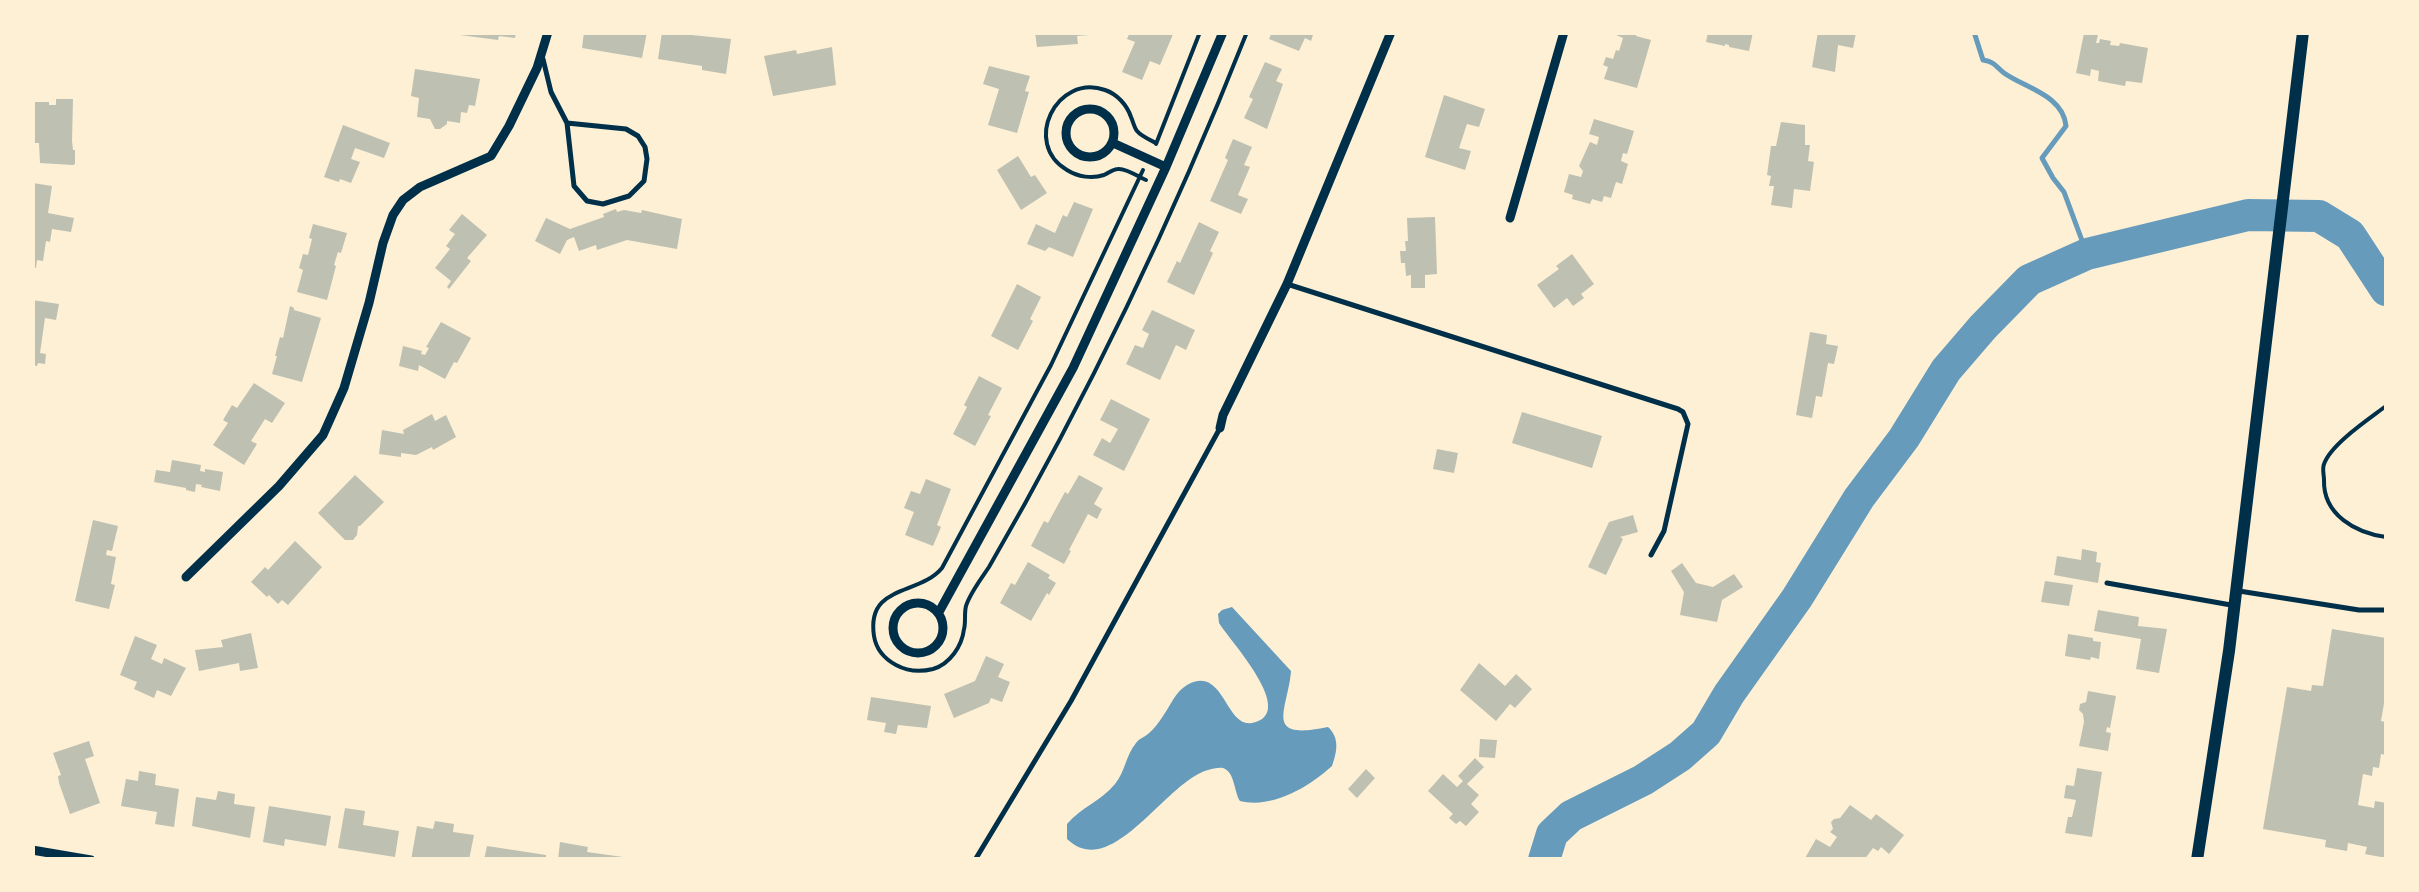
<!DOCTYPE html>
<style>
body{margin:0}
#map{position:relative;width:2419px;height:892px;overflow:hidden;background:#fdf0d5;font-family:Montserrat,sans-serif}
canvas{display:block}
.frame{position:absolute;inset:0;border:35px solid #fdf0d5;pointer-events:none}
</style>
<div id="map">
<canvas width="2419" height="892"></canvas>
<div class="frame"></div>
</div>
<script>
const ctx = document.querySelector('canvas').getContext('2d');
ctx.lineJoin = 'round';
function fill(path, color) { ctx.fillStyle = color; ctx.fill(path, 'evenodd'); }
function strokePath(path, color, width, dash) { ctx.strokeStyle = color; ctx.lineWidth = width; ctx.lineCap = dash ? 'butt' : 'round'; ctx.setLineDash(dash || []); ctx.stroke(path); }
fill(new Path2D(`
 M 1232,607 L 1291,671 C 1288,710 1262,741 1328,727 C 1340,738 1337,752 1332,766 C 1309,787 1272,809 1240,801 C 1234,792 1235,772 1223,768 C 1219,767 1212,769 1208,770 C 1165,782 1112,882 1067,839 L 1067,824 C 1080,808 1101,801 1115,784 C 1125,772 1126,755 1136,743 C 1140,738 1143,738 1148,734 C 1154,729 1159,722 1163,716 C 1171,705 1175,692 1187,685 C 1224,664 1225,728 1252,723 C 1299,714 1230,641 1219,623 L 1218,614 L 1222,610 Z`), '#669bbc');
strokePath(new Path2D(`
 M 1974,32 L 1983,60 C 1995,62 1995,66 2004,73 C 2025,88 2063,95 2066,126 L 2042,158 L 2053,178 L 2064,192 L 2087,254`), '#669bbc', 5);
strokePath(new Path2D(`
 M 1544,860 L 1552,834 L 1571,816 L 1643,780 L 1680,756 L 1706,733 L 1729,694 L 1797,598 L 1859,498 L 1904,438 L 1946,370 L 1983,327 L 2029,280 L 2087,254 L 2248,215 L 2319,216 L 2350,235 L 2386,290`), '#669bbc', 32);
fill(new Path2D(`
 M 460,32 L 516,32 L 515,38 L 499,36 L 498,40 L 460,35 Z
 M 584,32 L 647,32 L 642,58 L 582,48 Z
 M 662,32 L 731,39 L 726,74 L 702,70 L 702,66 L 658,59 Z
 M 1035,32 L 1090,32 L 1090,35 L 1077,36 L 1078,44 L 1037,47 Z
 M 1130,32 L 1174,32 L 1160,65 L 1150,61 L 1142,80 L 1122,72 L 1135,42 L 1127,39 Z
 M 1272,32 L 1314,32 L 1311,41 L 1305,38 L 1299,51 L 1269,39 Z
 M 1609,32 L 1636,32 L 1636,36 L 1651,40 L 1637,88 L 1604,79 L 1608,67 L 1603,65 L 1606,57 L 1613,59 L 1616,50 L 1619,51 L 1623,38 Z
 M 1708,32 L 1753,32 L 1749,51 L 1729,47 L 1729,45 L 1725,44 L 1725,46 L 1706,42 Z
 M 1818,32 L 1856,33 L 1853,48 L 1838,45 L 1835,72 L 1812,67 Z
 M 2084,33 L 2098,35 L 2096,43 L 2099,43 L 2100,39 L 2111,41 L 2110,45 L 2119,46 L 2120,43 L 2148,48 L 2142,83 L 2126,81 L 2125,86 L 2098,81 L 2099,71 L 2091,69 L 2090,76 L 2076,73 Z
 M 832,47 L 836,85 L 773,96 L 764,56 L 796,50 L 797,54 Z
 M 1265,62 L 1282,69 L 1276,81 L 1283,84 L 1267,129 L 1244,118 L 1253,99 L 1249,97 Z
 M 989,66 L 1030,76 L 1025,91 L 1029,92 L 1017,133 L 988,125 L 999,89 L 983,84 Z
 M 415,69 L 480,79 L 475,106 L 469,105 L 467,113 L 461,112 L 460,123 L 447,121 L 447,124 L 440,129 L 435,129 L 430,119 L 417,117 L 419,98 L 411,96 Z
 M 1444,95 L 1485,109 L 1479,127 L 1467,124 L 1459,148 L 1471,151 L 1465,170 L 1425,157 Z
 M 56,99 L 73,99 L 72,141 L 73,150 L 75,150 L 75,164 L 73,165 L 40,163 L 39,143 L 33,143 L 35,126 L 32,126 L 32,102 L 49,102 L 49,105 L 56,105 Z
 M 1594,119 L 1634,131 L 1627,154 L 1623,153 L 1621,161 L 1628,164 L 1622,184 L 1616,182 L 1611,198 L 1604,196 L 1602,202 L 1592,199 L 1590,204 L 1572,199 L 1573,195 L 1564,192 L 1569,174 L 1581,177 L 1583,171 L 1579,166 L 1590,142 L 1597,145 L 1599,137 L 1589,134 Z
 M 1781,122 L 1805,125 L 1805,145 L 1810,145 L 1808,161 L 1814,162 L 1810,191 L 1794,189 L 1792,208 L 1771,205 L 1774,186 L 1769,186 L 1771,176 L 1767,175 L 1771,146 L 1776,146 Z
 M 343,125 L 390,143 L 384,158 L 355,148 L 351,159 L 360,162 L 351,183 L 340,179 L 339,182 L 324,177 Z
 M 1233,139 L 1252,147 L 1244,165 L 1250,167 L 1238,195 L 1248,199 L 1241,214 L 1210,201 L 1228,160 L 1225,158 Z
 M 1018,156 L 1031,177 L 1035,175 L 1047,193 L 1021,210 L 997,170 Z
 M 33,183 L 52,186 L 48,213 L 74,218 L 71,232 L 52,229 L 50,242 L 46,241 L 43,261 L 37,260 L 36,268 L 32,268 Z
 M 1074,202 L 1093,209 L 1073,257 L 1049,247 L 1045,251 L 1027,244 L 1036,224 L 1055,233 L 1063,215 L 1067,217 Z
 M 616,209 L 617,212 L 624,210 L 641,213 L 642,210 L 682,219 L 677,249 L 627,240 L 597,250 L 596,245 L 579,251 L 574,237 L 567,240 L 560,254 L 535,241 L 546,218 L 570,229 L 604,217 L 603,214 Z
 M 462,214 L 487,235 L 467,258 L 471,261 L 449,289 L 447,287 L 451,281 L 435,268 L 450,249 L 446,246 L 455,234 L 449,230 Z
 M 1435,217 L 1437,274 L 1425,275 L 1425,288 L 1411,288 L 1411,275 L 1406,276 L 1405,263 L 1401,263 L 1400,251 L 1406,251 L 1405,241 L 1408,241 L 1407,218 Z
 M 1199,222 L 1219,232 L 1210,251 L 1213,253 L 1194,295 L 1167,282 L 1177,261 L 1180,263 Z
 M 313,224 L 347,233 L 341,253 L 338,252 L 334,265 L 336,266 L 327,300 L 297,292 L 303,270 L 299,268 L 303,254 L 308,255 L 312,239 L 309,238 Z
 M 1572,254 L 1594,284 L 1581,294 L 1584,298 L 1573,306 L 1567,298 L 1554,308 L 1537,285 L 1559,269 L 1556,266 Z
 M 1017,284 L 1041,297 L 1030,319 L 1033,321 L 1018,350 L 991,336 Z
 M 32,300 L 59,304 L 56,320 L 45,318 L 40,353 L 46,354 L 45,364 L 38,363 L 37,366 L 32,365 Z
 M 290,306 L 294,308 L 294,310 L 321,318 L 302,382 L 272,374 L 277,356 L 275,356 L 280,337 L 283,338 Z
 M 1152,310 L 1195,330 L 1186,350 L 1176,345 L 1160,380 L 1126,364 L 1135,345 L 1143,348 L 1149,334 L 1142,330 Z
 M 441,322 L 471,338 L 457,363 L 454,362 L 445,379 L 419,365 L 418,371 L 399,366 L 403,346 L 422,351 L 421,354 L 425,355 L 429,348 L 426,347 Z
 M 1810,332 L 1827,335 L 1826,344 L 1838,346 L 1834,364 L 1828,363 L 1822,397 L 1816,396 L 1812,418 L 1796,415 Z
 M 979,376 L 1002,388 L 988,415 L 991,416 L 975,446 L 953,434 L 967,407 L 964,405 Z
 M 254,383 L 285,403 L 272,423 L 265,419 L 251,441 L 257,444 L 244,465 L 213,445 L 228,423 L 223,420 L 232,405 L 237,408 Z
 M 1111,399 L 1150,419 L 1124,471 L 1093,455 L 1102,438 L 1110,443 L 1118,429 L 1100,420 Z
 M 1522,412 L 1602,436 L 1592,468 L 1512,443 Z
 M 432,414 L 435,421 L 446,415 L 456,437 L 433,450 L 432,447 L 416,455 L 401,453 L 401,457 L 379,454 L 382,430 L 404,434 L 403,430 Z
 M 1437,449 L 1458,453 L 1454,473 L 1433,469 Z
 M 172,460 L 201,465 L 200,471 L 205,472 L 205,469 L 223,472 L 220,491 L 201,487 L 202,485 L 196,484 L 195,492 L 186,490 L 186,488 L 154,482 L 156,470 L 170,472 Z
 M 355,475 L 384,502 L 360,526 L 358,526 L 357,535 L 353,540 L 345,540 L 318,513 Z
 M 1079,475 L 1103,488 L 1094,504 L 1102,509 L 1097,519 L 1088,514 L 1069,550 L 1071,551 L 1064,564 L 1031,546 L 1044,521 L 1048,523 L 1065,492 L 1068,494 Z
 M 926,479 L 951,489 L 937,525 L 941,527 L 933,546 L 905,535 L 914,512 L 904,508 L 911,491 L 920,494 Z
 M 1633,515 L 1638,532 L 1620,537 L 1623,539 L 1606,575 L 1588,567 L 1609,522 Z
 M 93,520 L 118,526 L 112,551 L 107,550 L 106,555 L 116,557 L 111,584 L 115,585 L 109,609 L 75,601 Z
 M 295,541 L 322,567 L 288,605 L 282,600 L 278,604 L 269,595 L 267,597 L 251,582 L 265,567 L 268,570 Z
 M 2082,549 L 2097,552 L 2096,562 L 2101,563 L 2098,583 L 2054,575 L 2057,556 L 2081,560 Z
 M 1028,562 L 1050,575 L 1048,578 L 1056,583 L 1049,595 L 1047,593 L 1031,621 L 1000,603 L 1011,583 L 1015,585 Z
 M 1682,563 L 1696,583 L 1713,587 L 1734,574 L 1743,587 L 1722,600 L 1717,622 L 1680,615 L 1684,592 L 1671,571 Z
 M 2045,581 L 2073,585 L 2069,606 L 2041,602 Z
 M 2098,610 L 2139,617 L 2138,626 L 2167,629 L 2159,673 L 2136,669 L 2141,639 L 2094,631 Z
 M 2332,629 L 2386,638 L 2386,699 L 2385,698 L 2381,721 L 2386,722 L 2384,736 L 2386,736 L 2386,755 L 2381,754 L 2379,768 L 2373,767 L 2372,776 L 2363,774 L 2358,805 L 2374,808 L 2375,801 L 2386,803 L 2386,858 L 2365,854 L 2367,847 L 2348,843 L 2347,851 L 2325,847 L 2326,840 L 2263,829 L 2287,687 L 2311,691 L 2312,685 L 2323,686 Z
 M 251,633 L 258,668 L 240,671 L 239,663 L 199,671 L 195,650 L 223,647 L 221,640 Z
 M 2068,634 L 2093,638 L 2093,641 L 2101,642 L 2099,659 L 2091,657 L 2090,660 L 2065,656 Z
 M 135,636 L 157,645 L 151,659 L 162,664 L 164,658 L 186,668 L 171,696 L 157,690 L 154,698 L 134,689 L 137,682 L 120,675 Z
 M 986,656 L 1004,664 L 998,677 L 1010,682 L 1002,702 L 991,698 L 989,703 L 954,718 L 944,694 L 975,681 Z
 M 1479,663 L 1505,686 L 1516,674 L 1532,689 L 1515,708 L 1510,704 L 1496,721 L 1460,690 Z
 M 2088,691 L 2116,696 L 2110,728 L 2107,727 L 2106,732 L 2111,733 L 2108,751 L 2079,746 L 2084,722 L 2083,714 L 2079,710 L 2080,704 L 2086,702 Z
 M 871,697 L 931,706 L 927,728 L 898,725 L 896,734 L 884,732 L 886,723 L 867,720 Z
 M 1480,739 L 1497,740 L 1495,758 L 1479,757 Z
 M 89,741 L 94,756 L 85,759 L 100,803 L 70,814 L 59,783 L 58,776 L 61,775 L 53,753 Z
 M 1475,758 L 1484,767 L 1467,784 L 1479,795 L 1471,804 L 1479,812 L 1466,826 L 1460,821 L 1456,824 L 1449,818 L 1453,814 L 1428,791 L 1443,774 L 1457,787 L 1463,781 L 1458,776 Z
 M 2077,768 L 2102,772 L 2092,837 L 2065,833 L 2068,817 L 2072,817 L 2076,800 L 2064,798 L 2066,785 L 2074,786 Z
 M 1366,769 L 1375,778 L 1357,798 L 1348,789 Z
 M 139,771 L 156,774 L 155,785 L 179,789 L 174,827 L 155,824 L 157,812 L 121,806 L 126,779 L 138,781 Z
 M 218,791 L 235,794 L 234,804 L 255,807 L 250,838 L 192,826 L 196,797 L 216,800 Z
 M 1850,805 L 1871,820 L 1876,814 L 1904,835 L 1889,854 L 1881,847 L 1878,851 L 1873,848 L 1864,860 L 1804,860 L 1816,839 L 1830,847 L 1837,837 L 1830,832 L 1833,829 L 1831,822 L 1834,819 L 1840,818 Z
 M 269,806 L 331,816 L 326,846 L 285,839 L 284,846 L 263,842 Z
 M 345,808 L 365,811 L 363,825 L 399,831 L 395,857 L 338,848 Z
 M 435,821 L 454,824 L 453,832 L 474,835 L 469,860 L 411,860 L 417,826 L 433,829 Z
 M 560,842 L 588,847 L 587,852 L 623,857 L 623,860 L 558,860 Z
 M 487,846 L 546,855 L 546,860 L 484,860 Z`), '#bec0b2');
strokePath(new Path2D(`
 M 2386,65 L 2386,90
 M 1156,144 L 1200,32
 M 1143,170 L 1051,365 L 942,568 C 919,596 866,584 874,636 C 876,649 885,659 896,665 C 907,671 921,672 933,669 C 950,664 962,646 964,629 C 966,622 964,614 966,606 C 970,593 981,579 989,567 C 1087,398 1175,214 1247,32
 M 1146,180 C 1139,177 1126,168 1118,169 C 1113,169 1109,173 1104,175 C 1092,179 1078,177 1067,170 C 1022,144 1056,73 1105,90 C 1117,94 1127,105 1131,117 C 1133,121 1134,127 1137,131 C 1141,136 1150,140 1156,143
 M 2386,406 C 2369,419 2331,444 2324,464 C 2322,469 2324,475 2324,480 C 2323,515 2356,533 2386,537`), '#003049', 4);
strokePath(new Path2D(`
 M 543,59 L 551,92 L 567,123 L 574,186 L 587,201 L 603,204 L 629,196 L 644,181 L 647,159 L 645,147 L 638,136 L 626,129 L 567,123
 M 1287,284 L 1678,409 L 1683,412 L 1688,424 L 1664,531 L 1651,555
 M 2107,583 L 2231,605
 M 2239,591 L 2359,610 L 2386,610
 M 975,860 L 1071,701 L 1220,428`), '#003049', 5);
strokePath(new Path2D(`
 M1066 133a24 24 0 1 1 48 0a24 24 0 1 1-48 0Z
 M 1113,143 L 1166,167
 M 1510,218 L 1564,32
 M 1220,428 L 1223,415 L 1287,284 L 1391,32
 M 186,577 L 279,486 L 323,435 L 344,388 L 369,303 L 383,243 L 393,215 L 403,200 L 420,187 L 491,156 L 509,126 L 537,68 L 548,32
 M893 628a25 25 0 1 1 50 0a25 25 0 1 1-50 0Z
 M 939,612 L 1073,368 L 1166,167 L 1223,32
 M 32,850 L 91,860`), '#003049', 9);
strokePath(new Path2D(`
 M 2197,860 L 2229,651 L 2303,32`), '#003049', 12);
</script>
